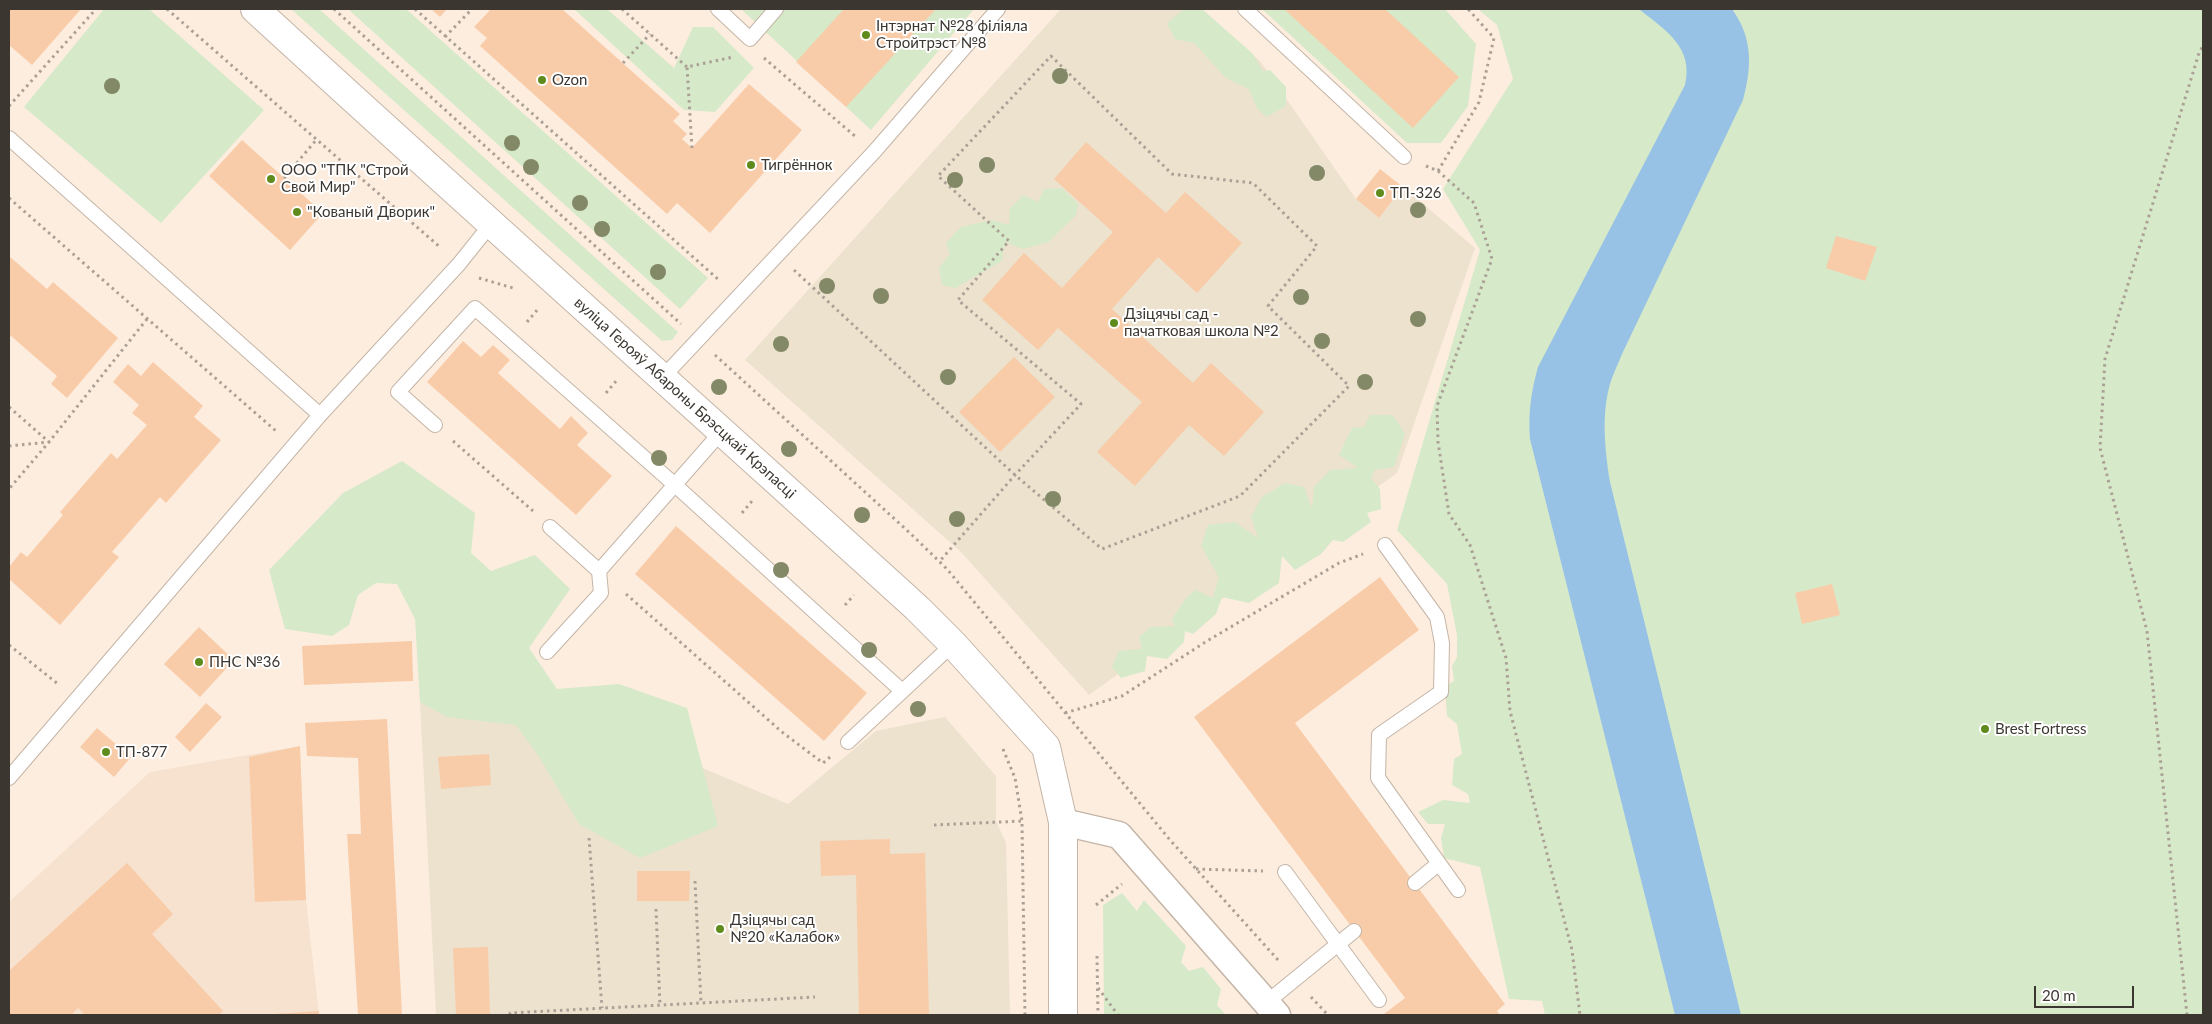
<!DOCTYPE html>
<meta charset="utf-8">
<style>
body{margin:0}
#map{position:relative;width:2212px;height:1024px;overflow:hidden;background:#fdeddf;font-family:Lato,sans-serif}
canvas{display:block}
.frame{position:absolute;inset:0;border:10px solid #3c3630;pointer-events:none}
.scale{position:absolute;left:2034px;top:986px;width:100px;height:22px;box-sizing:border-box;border:2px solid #3c3630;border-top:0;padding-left:6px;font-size:15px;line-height:18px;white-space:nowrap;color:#3c3630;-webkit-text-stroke:4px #fff;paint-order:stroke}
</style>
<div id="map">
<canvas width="2212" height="1024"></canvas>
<div class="frame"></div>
<div class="scale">20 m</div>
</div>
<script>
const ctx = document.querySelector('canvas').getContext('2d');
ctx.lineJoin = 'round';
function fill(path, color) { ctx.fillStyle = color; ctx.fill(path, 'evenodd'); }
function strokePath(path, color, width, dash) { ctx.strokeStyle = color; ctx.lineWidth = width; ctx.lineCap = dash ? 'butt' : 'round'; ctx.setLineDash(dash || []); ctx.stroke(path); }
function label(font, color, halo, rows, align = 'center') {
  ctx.font = font + ' Lato,sans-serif'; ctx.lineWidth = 4; ctx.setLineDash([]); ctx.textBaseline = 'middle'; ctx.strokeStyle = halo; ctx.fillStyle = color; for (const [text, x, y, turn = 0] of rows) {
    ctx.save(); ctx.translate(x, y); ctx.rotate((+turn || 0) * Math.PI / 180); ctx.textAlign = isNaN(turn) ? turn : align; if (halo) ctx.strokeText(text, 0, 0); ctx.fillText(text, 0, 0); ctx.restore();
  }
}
fill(new Path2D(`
 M 300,746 L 306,900 L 319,1015 L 9,1015 L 9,902 L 150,772 Z`), '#f6e2ce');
fill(new Path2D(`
 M 1061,9 L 1199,9 L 1260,61 L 1356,199 L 1379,218 L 1403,187 L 1475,248 L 1397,473 L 1089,695 L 961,552 L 745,360 Z
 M 419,682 L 581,717 L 788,804 L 876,731 L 945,717 L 996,776 L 996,821 L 1006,843 L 1010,1015 L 436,1015 Z`), '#ece2ce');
fill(new Path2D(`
 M 104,9 L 149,9 L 264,110 L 161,223 L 24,107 Z
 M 291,9 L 319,9 L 678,332 L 672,340 L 662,341 Z
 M 348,9 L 406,9 L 708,278 L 680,309 Z
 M 574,9 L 607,9 L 674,68 L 693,27 L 713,27 L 754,68 L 715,112 L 684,110 Z
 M 741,9 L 974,9 L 871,130 Z
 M 1189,9 L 1202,9 L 1252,53 L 1263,71 L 1270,70 L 1286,87 L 1286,106 L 1266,117 L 1257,108 L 1249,89 L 1226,78 L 1194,43 L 1175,39 L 1167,23 L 1182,11 Z
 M 1262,9 L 1445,9 L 1476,44 L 1468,106 L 1441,143 L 1407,143 Z
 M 1478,9 L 2203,9 L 2203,1015 L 1545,1015 L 1542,1001 L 1509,999 L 1480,867 L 1444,858 L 1441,838 L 1445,824 L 1428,824 L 1418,812 L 1443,800 L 1470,803 L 1468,794 L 1452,785 L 1454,759 L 1462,754 L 1457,724 L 1447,716 L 1445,686 L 1454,681 L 1452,666 L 1457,657 L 1457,635 L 1447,584 L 1397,530 L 1480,250 L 1443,189 L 1513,79 L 1497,25 Z
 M 1062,188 L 1078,204 L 1076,215 L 1048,242 L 1023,249 L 1005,242 L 1002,261 L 955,288 L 942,285 L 939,268 L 950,254 L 946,243 L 961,227 L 992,220 L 1009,225 L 1010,208 L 1023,195 L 1038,202 L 1044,189 Z
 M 1370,415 L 1393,415 L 1405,434 L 1394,467 L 1375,470 L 1371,478 L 1380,489 L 1381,509 L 1367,513 L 1371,522 L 1343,542 L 1333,540 L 1321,554 L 1295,570 L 1282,556 L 1279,583 L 1249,603 L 1222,597 L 1216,614 L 1193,634 L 1185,631 L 1184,642 L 1167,659 L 1147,656 L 1145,671 L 1121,678 L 1112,667 L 1119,651 L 1142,649 L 1139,637 L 1151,627 L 1175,626 L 1172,619 L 1186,598 L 1196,590 L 1213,598 L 1219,577 L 1201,546 L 1208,525 L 1235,522 L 1258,538 L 1251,517 L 1262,497 L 1285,483 L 1304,487 L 1312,509 L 1314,487 L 1330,470 L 1358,468 L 1339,455 L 1352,428 L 1364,427 Z
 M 402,461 L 475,513 L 471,553 L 491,571 L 535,555 L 570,589 L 529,648 L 557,689 L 619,684 L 687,708 L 718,826 L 640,858 L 579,824 L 538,755 L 516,725 L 447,717 L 420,702 L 415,619 L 397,584 L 376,583 L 358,595 L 349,625 L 332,636 L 285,629 L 269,570 L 343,493 Z
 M 1122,893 L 1137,911 L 1144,900 L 1186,946 L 1181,962 L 1189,971 L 1203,967 L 1221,989 L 1217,1005 L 1226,1015 L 1104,1015 L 1103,905 Z`), '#d6e9c8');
fill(new Path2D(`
 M 1639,9 L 1732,9 C 1753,38 1752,67 1743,100 L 1622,354 C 1618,364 1613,374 1610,384 C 1601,416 1605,450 1610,482 L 1741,1015 L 1675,1015 L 1530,439 C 1528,413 1531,392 1538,367 L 1685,85 C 1694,47 1665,30 1639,9 Z`), '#97c2e6');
fill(new Path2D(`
 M 9,9 L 81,9 L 32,65 L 9,45 Z
 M 431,9 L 447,9 L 440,17 Z
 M 491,9 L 562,9 L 680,114 L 673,121 L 687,134 L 682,139 L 692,148 L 749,84 L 802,130 L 710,233 L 677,203 L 667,214 L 480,46 L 487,38 L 474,27 Z
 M 844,9 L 936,9 L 846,107 L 796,62 Z
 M 1284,9 L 1385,9 L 1459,77 L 1413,128 Z
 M 242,140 L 323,213 L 290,250 L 209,176 Z
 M 1086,142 L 1166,213 L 1185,192 L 1242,243 L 1197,293 L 1158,257 L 1112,309 L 1193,383 L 1211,363 L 1264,412 L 1224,456 L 1189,425 L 1135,486 L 1097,452 L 1142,402 L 1058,328 L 1038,350 L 982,300 L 1024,253 L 1062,288 L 1113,232 L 1054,179 Z
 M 1380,169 L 1403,187 L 1379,218 L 1356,199 Z
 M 1836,236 L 1877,247 L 1865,281 L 1826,268 Z
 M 9,256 L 47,289 L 53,282 L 118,338 L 67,398 L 51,384 L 57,376 L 11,336 L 9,338 Z
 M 463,341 L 481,357 L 493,345 L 510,360 L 498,373 L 560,429 L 571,416 L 588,433 L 577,445 L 612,476 L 576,515 L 427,382 Z
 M 1014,357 L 1055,397 L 1000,452 L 959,412 Z
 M 153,362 L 203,406 L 194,417 L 221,440 L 166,503 L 160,497 L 112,552 L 119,557 L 60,625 L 9,579 L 9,567 L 21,552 L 27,557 L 63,515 L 60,512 L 111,453 L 117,459 L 147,425 L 132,413 L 139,405 L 113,382 L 128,364 L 141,376 Z
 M 676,526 L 867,693 L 824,741 L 635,574 Z
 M 1380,577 L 1419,630 L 1295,723 L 1505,1004 L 1497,1011 L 1500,1015 L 1385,1015 L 1384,1014 L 1405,998 L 1194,717 Z
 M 1832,584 L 1840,615 L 1802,624 L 1795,593 Z
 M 199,627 L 234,660 L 200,697 L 164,664 Z
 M 412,641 L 413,681 L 304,685 L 302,646 Z
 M 206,703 L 222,717 L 190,752 L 175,737 Z
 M 387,719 L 402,1015 L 358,1015 L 347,834 L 361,834 L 358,758 L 307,756 L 305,723 Z
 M 97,728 L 131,757 L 114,777 L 80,747 Z
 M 300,746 L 306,900 L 255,902 L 249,757 Z
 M 489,754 L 491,785 L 441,789 L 438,757 Z
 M 890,839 L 890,854 L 925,853 L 929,1015 L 859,1015 L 856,875 L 821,876 L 820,841 Z
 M 127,863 L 173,914 L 152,934 L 223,1011 L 219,1015 L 85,1015 L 78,1008 L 71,1015 L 9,1015 L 9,971 Z
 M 637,871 L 690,871 L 689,901 L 637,901 Z
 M 488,947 L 490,1015 L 456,1015 L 453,948 Z
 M 319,1011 L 319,1015 L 274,1015 L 274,1014 Z`), '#f9cca9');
const service = new Path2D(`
 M 718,9 L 750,39 L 776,9
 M 1245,9 L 1404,157
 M 9,138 L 320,415
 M 663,377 L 874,152 L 998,9
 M 435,425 L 398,392 L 475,308 L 675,485 L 902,691
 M 550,527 L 599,571
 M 1385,545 L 1437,617 L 1442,643 L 1441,692 L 1379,735 L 1378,778 L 1458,890
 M 547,652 L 601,593 L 599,571 L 722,431
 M 848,742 L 953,644
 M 9,778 L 320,415 L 459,264 L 491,224
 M 1285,872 L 1379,1000
 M 1415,883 L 1438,864
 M 1266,1003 L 1354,931`);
const minor = new Path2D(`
 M 1063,822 L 1119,835 L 1277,1015`);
const secondary = new Path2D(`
 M 255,9 C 474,210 697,408 917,608 L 953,644 L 1046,747 L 1063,822 L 1063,1015`);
strokePath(service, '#c4b5a7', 16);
strokePath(minor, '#c4b5a7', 29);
strokePath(secondary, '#c4b5a7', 30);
strokePath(new Path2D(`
 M 167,9 L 441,248
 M 334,9 L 681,324
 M 415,9 L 720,281
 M 622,9 L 687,67
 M 445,37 L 472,9
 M 764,58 L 856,137
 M 623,63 L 650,34
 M 9,106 L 96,9
 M 692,148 L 687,67 L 733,57
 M 1426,166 L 1438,171 L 1479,102 L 1494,38 L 1468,9
 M 1438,171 L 1474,203 L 1492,259 L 1437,406 L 1438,442 L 1449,514 L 1470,545 L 1506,658 L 1510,711 L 1572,950 L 1580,1015
 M 284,178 L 317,139
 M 9,198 L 276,431
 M 794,270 L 1015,475 L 1102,549 L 1240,496 L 1349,386 L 1268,306 L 1317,246 L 1253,183 L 1172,174 L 1051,56 L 938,176 L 1009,241 L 958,300 L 1081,404 L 1015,475 L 939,562
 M 479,278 L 513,288
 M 527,322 L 538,309
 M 715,355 L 911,534 L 947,569 L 1170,840 L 1279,961
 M 606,393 L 617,380
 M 9,407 L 49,442 L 147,319
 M 453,441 L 533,511
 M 9,446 L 49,442 L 9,489
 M 742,513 L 752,501
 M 626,594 L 782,732 L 823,763 L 830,757
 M 845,605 L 854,595
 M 9,645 L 58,684
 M 1065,713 L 1122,696 L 1207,641 L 1339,563 L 1363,554
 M 1003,749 L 1015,778 L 1022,821 L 1025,1015
 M 934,825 L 1022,821
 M 589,838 L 602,1008
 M 1196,869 L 1263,871
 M 695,881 L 701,1003
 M 1096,905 L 1122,884
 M 656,909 L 660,1006
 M 1097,956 L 1098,1015
 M 1098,988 L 1118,1015
 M 1311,997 L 1328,1015
 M 510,1015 L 510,1013 L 815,997
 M 2187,1015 L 2147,631 L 2100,448 L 2105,359 L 2199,53 L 2203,46`), '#aba095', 3, [2.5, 4]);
strokePath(service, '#fff', 14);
strokePath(minor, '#fff', 26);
strokePath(secondary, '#fff', 28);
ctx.fillStyle = '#838866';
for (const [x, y] of [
 [1060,76],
 [112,86],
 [512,143],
 [987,165],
 [531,167],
 [1317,173],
 [955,180],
 [580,203],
 [1418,210],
 [602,229],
 [658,272],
 [827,286],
 [881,296],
 [1301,297],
 [1418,319],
 [1322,341],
 [781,344],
 [948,377],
 [1365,382],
 [719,387],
 [789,449],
 [659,458],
 [1053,499],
 [862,515],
 [957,519],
 [781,570],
 [869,650],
 [918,709]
]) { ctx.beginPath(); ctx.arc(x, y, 8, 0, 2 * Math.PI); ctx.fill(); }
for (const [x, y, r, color] of [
 [866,35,5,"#5f8b1c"],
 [542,80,5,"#5f8b1c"],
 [751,165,5,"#5f8b1c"],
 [271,179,5,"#5f8b1c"],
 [1380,193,5,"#5f8b1c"],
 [297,212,5,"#5f8b1c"],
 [1114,323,5,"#5f8b1c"],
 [199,662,5,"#5f8b1c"],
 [1985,729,5,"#5f8b1c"],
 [106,752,5,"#5f8b1c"],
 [720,929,5,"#5f8b1c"]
]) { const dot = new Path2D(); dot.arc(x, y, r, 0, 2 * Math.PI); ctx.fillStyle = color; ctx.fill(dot); strokePath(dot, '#fff', 2); }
label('15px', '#3c3630', '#fff', [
 ["Інтэрнат №28 фiлiяла",876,26],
 ["Стройтрэст №8",876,43],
 ["Ozon",552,80],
 ["Тигрённок",761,165],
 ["ООО \"ТПК \"Строй",281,170],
 ["Свой Мир\"",281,187],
 ["ТП-326",1390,193],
 ["\"Кованый Дворик\"",307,212],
 ["Дзіцячы сад -",1124,314],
 ["пачатковая школа №2",1124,331],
 ["ПНС №36",209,662],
 ["Brest Fortress",1995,729],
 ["ТП-877",116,752],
 ["Дзіцячы сад",730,920],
 ["№20 «Калабок»",730,937]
], 'left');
label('15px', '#3c3630', '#fff', [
 ["вуліца Герояў Абароны Брэсцкай Крэпасці",685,398,42]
]);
</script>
